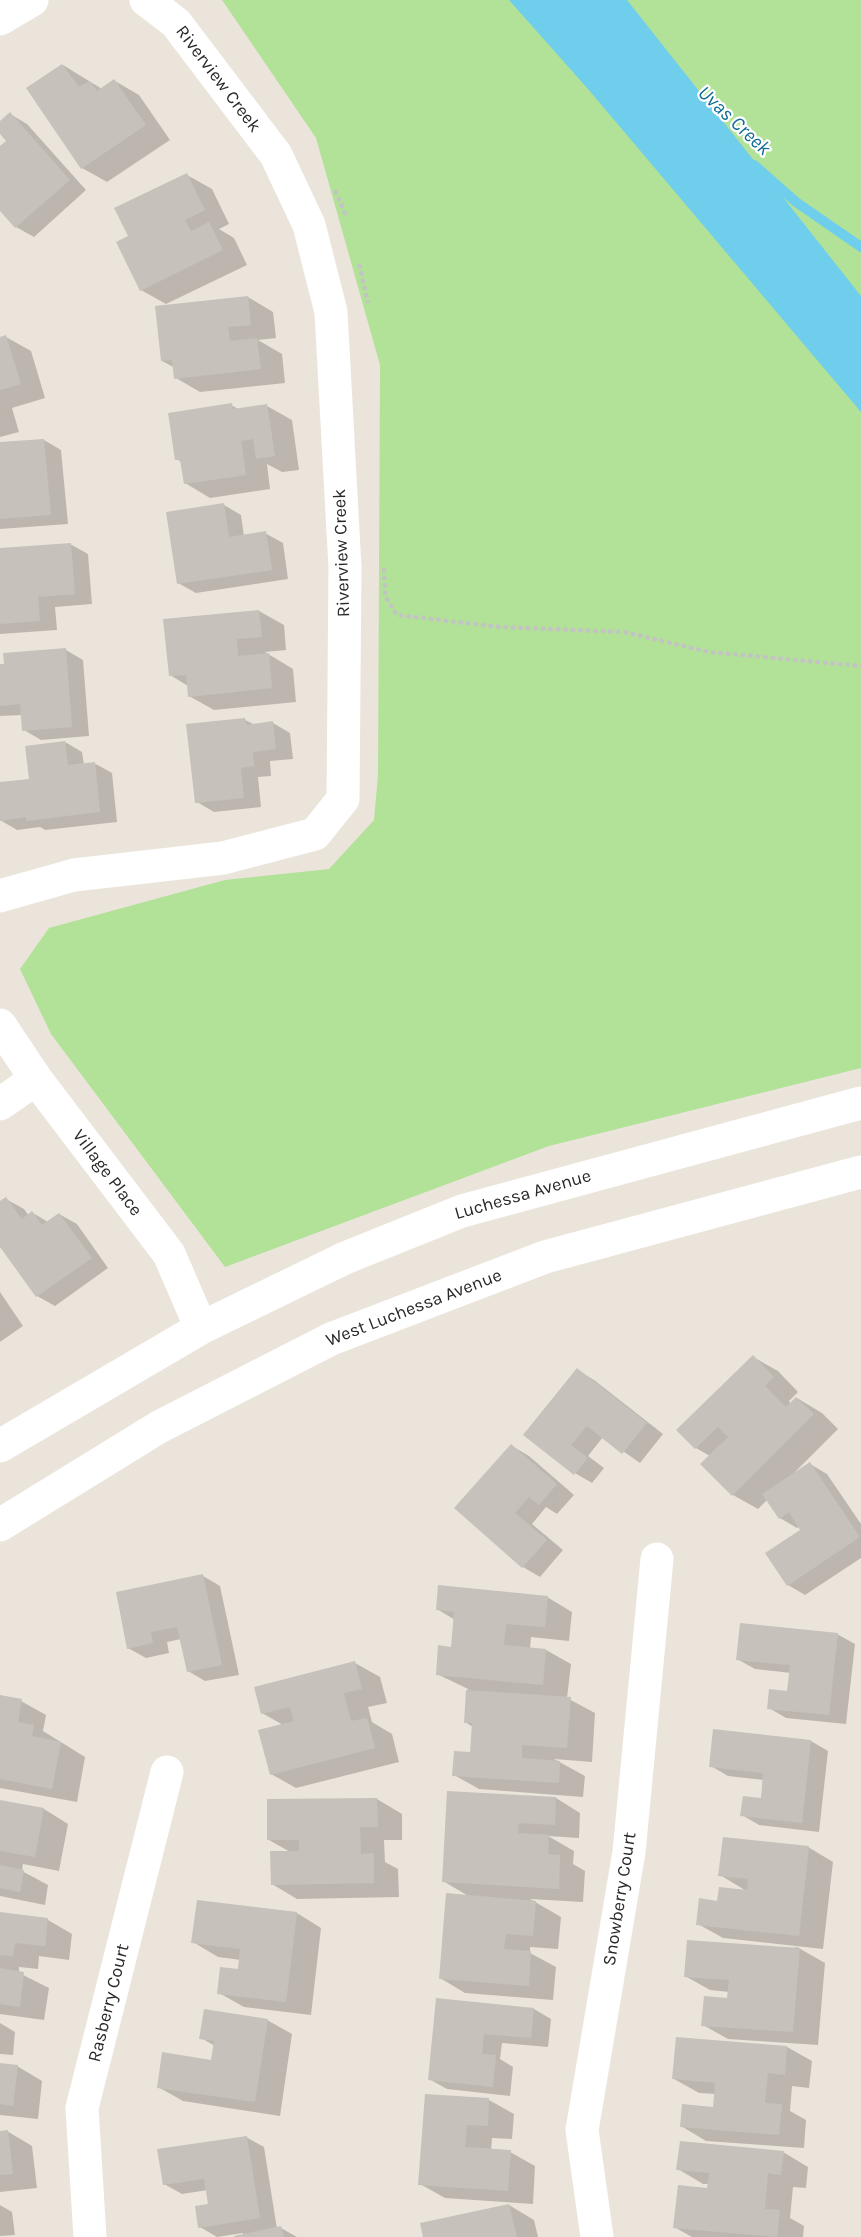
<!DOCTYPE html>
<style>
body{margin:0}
canvas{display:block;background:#ebe4db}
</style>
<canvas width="861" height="2237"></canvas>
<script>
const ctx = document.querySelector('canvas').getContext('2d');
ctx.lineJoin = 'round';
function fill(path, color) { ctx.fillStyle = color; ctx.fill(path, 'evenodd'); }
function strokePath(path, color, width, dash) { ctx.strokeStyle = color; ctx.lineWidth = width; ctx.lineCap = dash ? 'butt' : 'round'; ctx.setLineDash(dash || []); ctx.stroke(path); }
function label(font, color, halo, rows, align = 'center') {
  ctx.font = font + ' Karla,sans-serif'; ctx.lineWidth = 4.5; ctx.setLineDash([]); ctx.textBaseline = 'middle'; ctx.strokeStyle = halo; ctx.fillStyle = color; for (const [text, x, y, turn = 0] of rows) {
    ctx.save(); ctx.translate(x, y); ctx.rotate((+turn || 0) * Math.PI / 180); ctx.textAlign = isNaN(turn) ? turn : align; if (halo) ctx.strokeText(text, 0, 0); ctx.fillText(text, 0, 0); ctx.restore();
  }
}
fill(new Path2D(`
 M 222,0 L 861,0 L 861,1068 L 549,1146 L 225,1267 L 51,1034 L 20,969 L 49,928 L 225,880 L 329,869 L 374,820 L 378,775 L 380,365 L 316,138 Z`), '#b2e198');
fill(new Path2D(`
 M 509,0 L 627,0 L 861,296 L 861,412 L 588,89 Z`), '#6fceec');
fill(new Path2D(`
 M 63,65 L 102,89 L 115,81 L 139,95 L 170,140 L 107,182 L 82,168 Z
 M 10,114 L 27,124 L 86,190 L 34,237 L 16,227 L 0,209 L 0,148 L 8,141 L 0,132 L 0,123 Z
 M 187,175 L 212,189 L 229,224 L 219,229 L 234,238 L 247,265 L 166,304 L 141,290 L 130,237 Z
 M 248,297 L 273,312 L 276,338 L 258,340 L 282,354 L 285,383 L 200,392 L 176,378 L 175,368 L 162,361 Z
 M 6,337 L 31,351 L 45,398 L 12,408 L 19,432 L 0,437 L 0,338 Z
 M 231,405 L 240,410 L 267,406 L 292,420 L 299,470 L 282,472 L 267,464 L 270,489 L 210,498 L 185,483 L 182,462 L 176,459 Z
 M 44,440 L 61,450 L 68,524 L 0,529 L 0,444 Z
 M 224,505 L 241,515 L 244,536 L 265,533 L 283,543 L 288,579 L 196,593 L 178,583 Z
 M 70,544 L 88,554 L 92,604 L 55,607 L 57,630 L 0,634 L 0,550 Z
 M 259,611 L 284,625 L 286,650 L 265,652 L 293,669 L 296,702 L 214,710 L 189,696 L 188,686 L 170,675 Z
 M 66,650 L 83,660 L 89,736 L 41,740 L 24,730 L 23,715 L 0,716 L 0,666 Z
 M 245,720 L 255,725 L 273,723 L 290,733 L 293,759 L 270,761 L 271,776 L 258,777 L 261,807 L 214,812 L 197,802 Z
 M 65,742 L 82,752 L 84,765 L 94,763 L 112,773 L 117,822 L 45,830 L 40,827 L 17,830 L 0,820 L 0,784 L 30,781 Z
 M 6,1199 L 24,1209 L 29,1216 L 33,1213 L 48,1222 L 59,1214 L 77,1224 L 108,1268 L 55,1306 L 37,1296 L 0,1244 L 0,1203 Z
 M 0,1292 L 23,1326 L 0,1342 Z
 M 753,1357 L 778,1371 L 798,1392 L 789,1401 L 791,1404 L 797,1398 L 822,1413 L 838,1429 L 794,1473 L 810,1464 L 827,1474 L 861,1524 L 861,1558 L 805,1595 L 788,1585 L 803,1531 L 800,1526 L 797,1528 L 780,1518 L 768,1499 L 758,1509 L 733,1495 L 710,1456 L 696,1448 Z
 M 577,1370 L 594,1380 L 663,1434 L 640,1463 L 603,1437 L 588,1456 L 604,1468 L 592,1483 L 575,1473 L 526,1434 Z
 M 512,1446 L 529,1456 L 574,1495 L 557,1514 L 546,1507 L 532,1524 L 563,1550 L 540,1577 L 523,1567 L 456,1508 Z
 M 203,1576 L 220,1586 L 239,1675 L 205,1681 L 188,1671 L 181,1639 L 167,1642 L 169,1653 L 146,1658 L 128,1648 Z
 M 547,1597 L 572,1612 L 569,1641 L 531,1637 L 530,1649 L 546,1650 L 571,1664 L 567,1698 L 595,1713 L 592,1762 L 554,1759 L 585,1776 L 583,1797 L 479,1789 L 454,1775 L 471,1754 L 473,1727 L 465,1722 L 468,1689 L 437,1674 L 452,1649 L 455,1620 L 437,1609 Z
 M 837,1634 L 855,1644 L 846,1724 L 786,1718 L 769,1708 L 789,1692 L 791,1673 L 755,1669 L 737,1659 Z
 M 355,1663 L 380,1677 L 387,1703 L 368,1707 L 372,1722 L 392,1734 L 399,1762 L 296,1788 L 271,1774 L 283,1725 L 262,1713 Z
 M 0,1697 L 21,1701 L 46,1715 L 43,1731 L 85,1757 L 77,1802 L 0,1788 Z
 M 811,1741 L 828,1751 L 819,1832 L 759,1825 L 742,1815 L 762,1799 L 764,1780 L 728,1776 L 711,1766 Z
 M 448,1792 L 556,1798 L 580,1813 L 579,1838 L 548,1836 L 574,1851 L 573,1864 L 585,1871 L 583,1902 L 530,1899 L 561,1917 L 558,1949 L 530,1947 L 530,1953 L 556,1967 L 553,2000 L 465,1993 L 440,1978 L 470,1897 L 443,1881 Z
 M 377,1799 L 402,1814 L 402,1840 L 384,1840 L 385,1862 L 398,1869 L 399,1897 L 297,1899 L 272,1884 L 292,1853 L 269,1840 L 268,1801 Z
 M 0,1801 L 44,1809 L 68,1824 L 59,1871 L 23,1864 L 22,1871 L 48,1885 L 45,1905 L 0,1896 Z
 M 808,1847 L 833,1862 L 823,1949 L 723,1938 L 698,1924 L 718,1902 L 748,1892 L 720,1875 Z
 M 297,1913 L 321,1928 L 311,2015 L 244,2007 L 219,1993 L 239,1971 L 241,1960 L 218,1957 L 193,1942 Z
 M 0,1914 L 48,1920 L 72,1934 L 69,1960 L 39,1956 L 38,1969 L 19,1967 L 19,1973 L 49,1988 L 44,2020 L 0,2014 Z
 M 797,1947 L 825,1963 L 818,2045 L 728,2039 L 703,2025 L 728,1999 L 729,1992 L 710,1990 L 685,1976 Z
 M 438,1999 L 534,2009 L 551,2019 L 548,2047 L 502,2043 L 500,2059 L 513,2067 L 510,2096 L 447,2089 L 429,2079 Z
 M 267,2020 L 292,2034 L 280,2116 L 183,2101 L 158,2087 L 213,2061 L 215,2046 L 201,2038 Z
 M 0,2023 L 15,2032 L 13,2055 L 0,2054 Z
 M 787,2047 L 812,2061 L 809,2088 L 792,2086 L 790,2111 L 806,2120 L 804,2148 L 706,2141 L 681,2126 L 714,2108 L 716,2094 L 699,2093 L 674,2079 Z
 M 0,2064 L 17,2066 L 42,2081 L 38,2119 L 0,2115 Z
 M 426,2095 L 489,2100 L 514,2114 L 512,2139 L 492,2138 L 491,2151 L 510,2152 L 535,2166 L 533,2204 L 445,2198 L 420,2184 Z
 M 7,2131 L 32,2146 L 37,2188 L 0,2192 L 0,2132 Z
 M 246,2137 L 264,2147 L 277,2229 L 281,2228 L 297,2237 L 236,2237 L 243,2236 L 243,2233 L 217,2237 L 200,2227 L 210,2206 L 208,2190 L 182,2194 L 164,2184 Z
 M 783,2152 L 808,2167 L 806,2188 L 793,2187 L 790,2218 L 804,2226 L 803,2237 L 692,2237 L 674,2227 L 709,2189 L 709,2184 L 703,2184 L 678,2169 Z
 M 0,2205 L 12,2212 L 15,2235 L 0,2236 Z
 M 509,2205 L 534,2220 L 538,2237 L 425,2237 Z`), '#0003');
strokePath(new Path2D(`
 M 754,165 L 796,202 L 861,247`), '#6fceec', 10);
fill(new Path2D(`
 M 62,64 L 79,87 L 90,81 L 97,91 L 114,79 L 146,125 L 81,169 L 26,88 Z
 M 10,112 L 70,180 L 15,228 L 0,211 L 0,146 L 6,141 L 0,134 L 0,121 Z
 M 187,173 L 205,210 L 185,220 L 191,231 L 209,222 L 223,250 L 140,291 L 116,242 L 128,236 L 114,208 Z
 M 248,296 L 251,325 L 228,327 L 230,341 L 257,338 L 261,369 L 174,379 L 172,360 L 161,361 L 155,306 Z
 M 6,335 L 21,384 L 0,390 L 0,337 Z
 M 232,403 L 233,409 L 267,404 L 275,456 L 256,459 L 253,439 L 241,441 L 246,475 L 184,484 L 180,460 L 175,460 L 168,413 Z
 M 44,439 L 51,515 L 0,519 L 0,442 Z
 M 224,503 L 229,537 L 266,531 L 272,570 L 177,584 L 166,512 Z
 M 71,543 L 75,594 L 38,597 L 40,621 L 0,624 L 0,548 Z
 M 259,610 L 262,637 L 237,639 L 238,656 L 269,653 L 272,688 L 188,697 L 186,675 L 169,676 L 163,619 Z
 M 66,648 L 72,727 L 22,731 L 20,704 L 0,706 L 0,664 L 4,664 L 3,653 Z
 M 245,718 L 246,725 L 273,721 L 276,749 L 253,752 L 254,766 L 241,768 L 244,798 L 195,803 L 186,724 Z
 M 65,741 L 68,765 L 95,762 L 100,812 L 26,821 L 26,817 L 0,821 L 0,782 L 29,779 L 25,746 Z
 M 6,1197 L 22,1219 L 32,1211 L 42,1225 L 59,1213 L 92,1258 L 36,1297 L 0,1247 L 0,1201 Z
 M 753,1355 L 774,1377 L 765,1386 L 786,1407 L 796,1397 L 814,1414 L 732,1496 L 700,1464 L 728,1437 L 718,1427 L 695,1449 L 676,1430 Z
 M 577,1368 L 647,1423 L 622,1454 L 587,1426 L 571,1445 L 588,1458 L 574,1475 L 523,1435 Z
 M 511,1444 L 557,1484 L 539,1505 L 529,1497 L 515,1513 L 547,1540 L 522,1568 L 454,1508 Z
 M 810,1462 L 860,1537 L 787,1586 L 765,1553 L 800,1530 L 789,1512 L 779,1519 L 762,1494 Z
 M 203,1574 L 222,1665 L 187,1672 L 177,1627 L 151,1632 L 153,1643 L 127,1649 L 116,1592 Z
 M 438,1585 L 548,1596 L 545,1627 L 506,1624 L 504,1645 L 546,1649 L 543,1685 L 436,1675 L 438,1645 L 451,1647 L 454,1612 L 436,1610 Z
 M 740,1623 L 838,1633 L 829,1715 L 767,1709 L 769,1689 L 787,1691 L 790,1665 L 736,1660 Z
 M 355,1661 L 362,1689 L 344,1693 L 351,1721 L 367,1718 L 375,1748 L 270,1775 L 258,1730 L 294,1721 L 290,1707 L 261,1714 L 254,1687 Z
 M 466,1690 L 571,1697 L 567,1748 L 522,1745 L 522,1758 L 560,1761 L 559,1783 L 452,1776 L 454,1751 L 470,1752 L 472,1723 L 464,1723 Z
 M 0,1695 L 22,1699 L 18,1722 L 34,1725 L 32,1736 L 61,1742 L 52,1789 L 0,1779 Z
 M 713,1729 L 811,1740 L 802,1823 L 740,1816 L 743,1796 L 761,1798 L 763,1773 L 709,1767 Z
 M 447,1791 L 556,1797 L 555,1825 L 519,1823 L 518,1833 L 549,1835 L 548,1854 L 560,1855 L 559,1889 L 442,1882 Z
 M 377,1798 L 378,1827 L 360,1827 L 361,1854 L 374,1853 L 374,1883 L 271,1885 L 270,1851 L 299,1851 L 299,1840 L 267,1840 L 267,1799 Z
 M 0,1800 L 44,1808 L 35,1857 L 0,1851 Z
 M 723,1837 L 809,1846 L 799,1936 L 696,1925 L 699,1898 L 717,1901 L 719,1887 L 747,1890 L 748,1879 L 718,1876 Z
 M 0,1865 L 24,1870 L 20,1892 L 0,1888 Z
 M 446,1893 L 536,1901 L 533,1936 L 506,1934 L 504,1949 L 531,1951 L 529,1986 L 439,1979 Z
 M 197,1900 L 297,1912 L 286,2002 L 217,1994 L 220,1967 L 238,1969 L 240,1949 L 191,1943 Z
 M 0,1912 L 48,1918 L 45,1946 L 15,1943 L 13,1956 L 0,1955 Z
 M 687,1940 L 800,1948 L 793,2032 L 701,2026 L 704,1996 L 727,1998 L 729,1980 L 684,1977 Z
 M 0,1968 L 24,1972 L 20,2007 L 0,2004 Z
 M 436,1998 L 534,2008 L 531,2038 L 484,2034 L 482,2054 L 496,2055 L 493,2087 L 428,2080 Z
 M 204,2009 L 268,2019 L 255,2102 L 157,2088 L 162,2052 L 211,2060 L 214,2041 L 199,2039 Z
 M 676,2037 L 787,2046 L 785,2075 L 768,2073 L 765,2103 L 782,2104 L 779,2135 L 680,2127 L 682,2104 L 713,2107 L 715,2083 L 672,2079 Z
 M 0,2063 L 18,2065 L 13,2106 L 0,2104 Z
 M 425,2094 L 489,2098 L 488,2126 L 467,2125 L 465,2147 L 511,2150 L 508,2191 L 418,2185 Z
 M 8,2130 L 13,2174 L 0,2175 L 0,2131 Z
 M 247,2136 L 260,2218 L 198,2228 L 195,2206 L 208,2204 L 204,2179 L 163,2185 L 157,2149 Z
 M 680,2141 L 784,2151 L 781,2175 L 768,2173 L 765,2209 L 780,2210 L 777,2237 L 673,2228 L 678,2185 L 707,2188 L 709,2173 L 676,2170 Z
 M 509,2204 L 517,2237 L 423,2237 L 420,2223 Z
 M 281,2226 L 284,2237 L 234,2237 L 234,2236 Z`), '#c6c1bb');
strokePath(new Path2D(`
 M 335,190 L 346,216
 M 359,264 L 368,303
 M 384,568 L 385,596 L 397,615 L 500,627 L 624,632 L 709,652 L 861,666`), '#c3c3c3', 4, [4.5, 3]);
strokePath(new Path2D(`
 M 0,19 L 32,0
 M 0,896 L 74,875 L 223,858 L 315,834 L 343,799 L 345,568 L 331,312 L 309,225 L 276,155 L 176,23 L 146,0
 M 0,1025 L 36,1079 L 169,1254 L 201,1328
 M 0,1104 L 36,1079
 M 0,1446 L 201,1328 L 345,1258 L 462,1211 L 861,1103
 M 0,1525 L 159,1427 L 331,1339 L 545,1257 L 861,1172
 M 90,2237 L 82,2108 L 167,1772
 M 597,2237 L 582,2130 L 629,1852 L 657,1559`), '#fff', 33);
label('18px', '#292929', '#fff', [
 ["Riverview Creek",218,79,53],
 ["Riverview Creek",342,553,-92],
 ["Village Place",107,1173,53],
 ["Luchessa Avenue",523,1195,-16],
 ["West Luchessa Avenue",414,1308,-21],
 ["Snowberry Court",620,1899,-81],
 ["Rasberry Court",109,2003,-76]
]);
label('italic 20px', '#106b96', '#fff', [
 ["Uvas Creek",734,121,43]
]);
</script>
